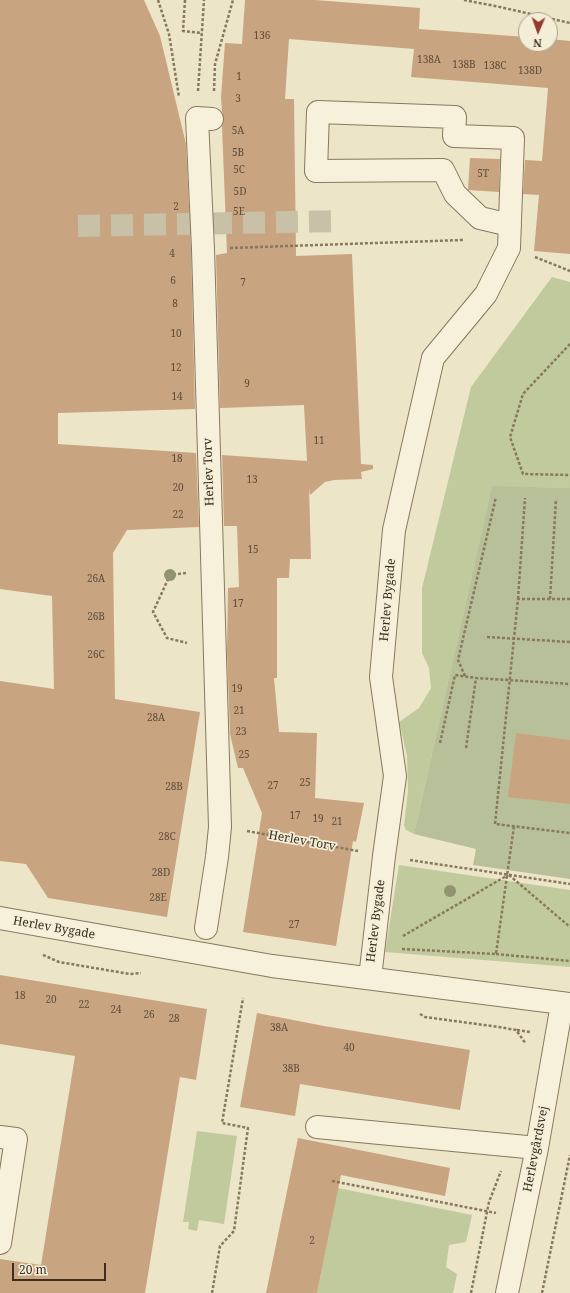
<!DOCTYPE html>
<meta charset="utf-8">
<style>
body{margin:0}
#map{position:relative;width:570px;height:1293px;overflow:hidden;background:#ece5c8;font-family:"Noto Serif",serif}
canvas{display:block}
.north{position:absolute;left:518px;top:12px;width:40px;height:40px;box-sizing:border-box;background:#f4eed7;border:1px solid #a9a18e;border-radius:50%;rotate:182deg;font-size:11px;font-weight:700;line-height:16px;text-align:center;color:#392e21}
.north::after{content:'';display:block;margin:auto;width:14px;height:18px;background:#943831;clip-path:polygon(50% 0,100% 100%,50% 72%,0 100%)}
.scale{position:absolute;left:12px;top:1263px;width:94px;height:18px;box-sizing:border-box;border:2px solid #392e21;border-top:0;padding-left:5px;font-size:12px;line-height:14px;white-space:nowrap;color:#392e21;-webkit-text-stroke:3px #f4eed7;paint-order:stroke}
</style>
<div id="map">
<canvas width="570" height="1293"></canvas>
<div class="north">N</div>
<div class="scale">20 m</div>
</div>
<script>
const ctx = document.querySelector('canvas').getContext('2d');
ctx.lineJoin = 'round';
function fill(path, color) { ctx.fillStyle = color; ctx.fill(path, 'evenodd'); }
function strokePath(path, color, width, dash) { ctx.strokeStyle = color; ctx.lineWidth = width; ctx.lineCap = dash ? 'butt' : 'round'; ctx.setLineDash(dash || []); ctx.stroke(path); }
function label(font, color, halo, rows, align = 'center') {
  ctx.font = font + ' "Noto Serif",serif'; ctx.lineWidth = 3.5; ctx.setLineDash([]); ctx.textBaseline = 'middle'; ctx.strokeStyle = halo; ctx.fillStyle = color; for (const [text, x, y, turn = 0] of rows) {
    ctx.save(); ctx.translate(x, y); ctx.rotate((+turn || 0) * Math.PI / 180); ctx.textAlign = isNaN(turn) ? turn : align; if (halo) ctx.strokeText(text, 0, 0); ctx.fillText(text, 0, 0); ctx.restore();
  }
}
fill(new Path2D(`
 M 552,277 L 570,282 L 570,488 L 492,487 L 414,834 L 406,830 L 404,825 L 408,791 L 407,755 L 399,722 L 419,708 L 431,688 L 429,668 L 422,653 L 422,588 L 471,387 Z
 M 399,865 L 570,890 L 570,967 L 385,952 Z
 M 197,1131 L 237,1136 L 224,1224 L 199,1220 L 197,1231 L 188,1229 L 189,1222 L 183,1222 Z
 M 338,1188 L 472,1215 L 466,1242 L 449,1245 L 446,1267 L 457,1274 L 453,1293 L 317,1293 Z`), '#c1ca9c');
fill(new Path2D(`
 M 492,486 L 570,488 L 570,879 L 473,865 L 476,849 L 414,834 Z`), '#b8c09a');
fill(new Path2D(`
 M 0,0 L 144,0 L 160,36 L 186,144 L 191,249 L 195,409 L 58,413 L 58,444 L 196,453 L 199,527 L 127,530 L 113,553 L 115,699 L 200,712 L 167,917 L 48,898 L 26,864 L 0,861 L 0,681 L 54,689 L 52,596 L 0,589 Z
 M 245,0 L 315,0 L 420,8 L 419,29 L 526,37 L 526,44 L 550,44 L 550,39 L 570,41 L 570,254 L 534,251 L 539,195 L 523,194 L 525,160 L 542,161 L 548,88 L 411,77 L 414,49 L 289,39 L 285,99 L 294,99 L 296,256 L 352,254 L 361,464 L 373,465 L 373,469 L 361,472 L 362,479 L 334,480 L 325,482 L 310,495 L 309,487 L 311,559 L 290,559 L 289,578 L 277,578 L 277,678 L 274,678 L 279,732 L 317,733 L 315,798 L 364,803 L 356,842 L 353,841 L 336,946 L 243,932 L 262,813 L 243,768 L 238,768 L 230,734 L 227,650 L 228,588 L 239,587 L 237,526 L 224,526 L 222,455 L 307,461 L 304,405 L 220,408 L 216,255 L 227,253 L 222,126 L 224,119 L 222,111 L 221,97 L 225,43 L 242,44 Z
 M 470,158 L 500,159 L 499,192 L 468,190 Z
 M 516,733 L 570,740 L 570,804 L 508,797 Z
 M 0,975 L 207,1009 L 196,1080 L 180,1077 L 145,1293 L 0,1293 L 0,1259 L 41,1265 L 75,1056 L 0,1044 Z
 M 257,1013 L 324,1026 L 470,1050 L 460,1110 L 300,1084 L 295,1116 L 240,1107 Z
 M 298,1138 L 450,1168 L 445,1196 L 341,1175 L 317,1293 L 266,1293 Z`), '#c9a480');
strokePath(new Path2D(`
 M 78,226 L 342,221`), '#c8c0a7', 22, [22, 11]);
const minor = new Path2D(`
 M 0,918 L 272,966 L 570,1004
 M 206,928 L 217,857 L 220,827 L 203,249 L 197,118 L 212,119
 M 370,978 L 384,856 L 395,776 L 381,677 L 394,530 L 433,358 L 486,294 L 509,248 L 513,138 L 454,136 L 455,117 L 318,112 L 316,171 L 443,170 L 455,194 L 480,218 L 510,225
 M 317,1127 L 537,1148
 M 0,1137 L 16,1139 L 0,1243
 M 507,1293 L 537,1148 L 562,1004`);
strokePath(minor, '#88785e', 24);
strokePath(new Path2D(`
 M 158,0 L 169,34 L 179,97
 M 185,0 L 183,31 L 202,33
 M 464,0 L 500,7 L 570,23
 M 198,91 L 204,0
 M 214,91 L 215,64 L 233,0
 M 230,248 L 463,240
 M 535,257 L 570,271
 M 570,344 L 523,394 L 510,437 L 523,474 L 570,475
 M 186,573 L 170,575 L 153,612 L 167,638 L 187,643
 M 518,599 L 525,498
 M 550,599 L 556,499
 M 570,599 L 518,599 L 495,824 L 570,833
 M 487,637 L 570,642
 M 465,676 L 458,660 L 496,497
 M 440,743 L 455,675 L 476,678
 M 466,748 L 476,678 L 570,684
 M 247,831 L 358,851
 M 410,860 L 570,884
 M 509,875 L 570,927
 M 403,936 L 508,875
 M 402,949 L 496,954 L 514,826
 M 496,954 L 570,961
 M 43,955 L 59,962 L 130,974 L 141,973
 M 420,1014 L 425,1017 L 499,1027 L 516,1030 L 526,1044
 M 517,1030 L 530,1032
 M 332,1181 L 496,1213
 M 212,1293 L 220,1246 L 234,1231 L 248,1128 L 222,1123 L 243,998
 M 471,1293 L 489,1202 L 501,1171
 M 542,1293 L 570,1155`), '#88785e', 2.5, [3, 2]);
strokePath(minor, '#f7f1db', 22);
ctx.fillStyle = '#909570';
for (const [x, y] of [
 [170,575],
 [450,891]
]) { ctx.beginPath(); ctx.arc(x, y, 6, 0, 2 * Math.PI); ctx.fill(); }
label('10px', '#5d4c39', null, [
 ["136",262,36],
 ["138A",429,60],
 ["138B",464,65],
 ["138C",495,66],
 ["138D",530,71],
 ["1",239,77],
 ["3",238,99],
 ["5A",238,131],
 ["5B",238,153],
 ["5C",239,170],
 ["5T",483,174],
 ["5D",240,192],
 ["2",176,207],
 ["5E",239,212],
 ["4",172,254],
 ["6",173,281],
 ["7",243,283],
 ["8",175,304],
 ["10",176,334],
 ["12",176,368],
 ["9",247,384],
 ["14",177,397],
 ["11",319,441],
 ["18",177,459],
 ["13",252,480],
 ["20",178,488],
 ["22",178,515],
 ["15",253,550],
 ["26A",96,579],
 ["17",238,604],
 ["26B",96,617],
 ["26C",96,655],
 ["19",237,689],
 ["21",239,711],
 ["28A",156,718],
 ["23",241,732],
 ["25",244,755],
 ["25",305,783],
 ["27",273,786],
 ["28B",174,787],
 ["17",295,816],
 ["19",318,819],
 ["21",337,822],
 ["28C",167,837],
 ["28D",161,873],
 ["28E",158,898],
 ["27",294,925],
 ["18",20,996],
 ["20",51,1000],
 ["22",84,1005],
 ["24",116,1010],
 ["26",149,1015],
 ["28",174,1019],
 ["38A",279,1028],
 ["40",349,1048],
 ["38B",291,1069],
 ["2",312,1241]
]);
label('12px', '#392e21', '#f4eed7', [
 ["Herlev Torv",209,472,-92],
 ["Herlev Bygade",388,600,-85],
 ["Herlev Torv",302,841,10],
 ["Herlev Bygade",376,921,-83],
 ["Herlev Bygade",54,928,10],
 ["Herlevgårdsvej",536,1149,-79]
]);
</script>
